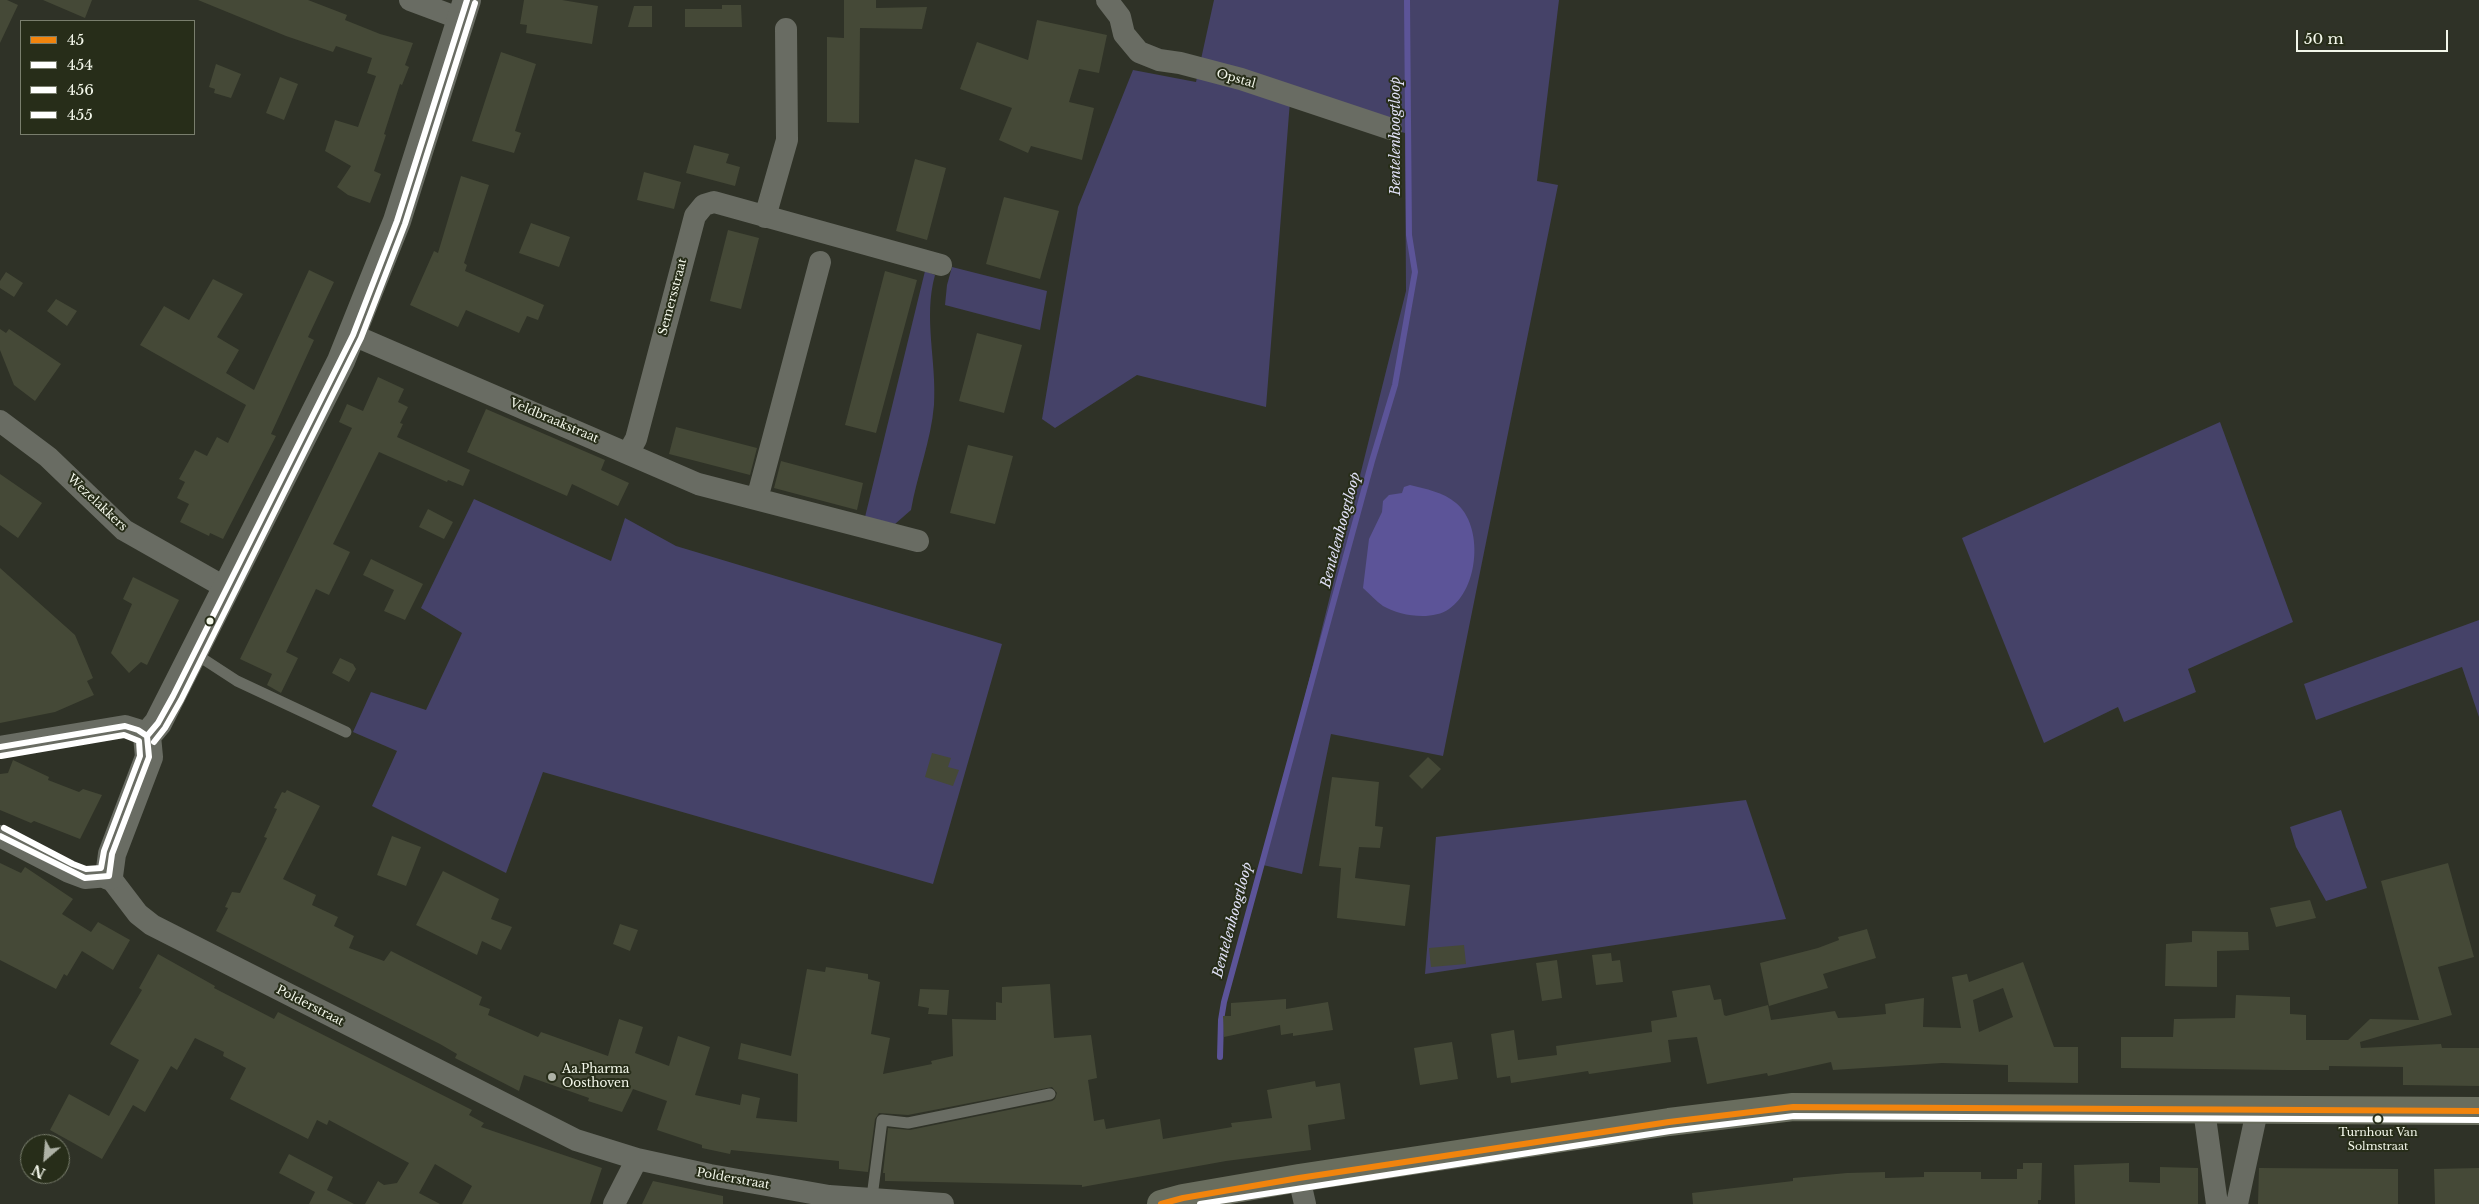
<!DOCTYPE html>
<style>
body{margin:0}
#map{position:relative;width:2479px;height:1204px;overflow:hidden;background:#2f3227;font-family:"Libre Baskerville",serif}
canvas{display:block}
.legend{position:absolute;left:20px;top:20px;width:175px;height:115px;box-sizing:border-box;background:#272d19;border:1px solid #797e6d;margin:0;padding:6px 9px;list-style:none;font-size:15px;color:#f3f7ea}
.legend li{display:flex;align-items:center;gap:10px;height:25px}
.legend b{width:25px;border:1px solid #797e6d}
.north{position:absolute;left:20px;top:1134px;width:50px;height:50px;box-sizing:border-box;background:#272d19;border:1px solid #797e6d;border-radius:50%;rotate:207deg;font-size:14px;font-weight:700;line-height:20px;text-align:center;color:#f3f7ea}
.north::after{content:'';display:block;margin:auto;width:18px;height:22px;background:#aeb2a6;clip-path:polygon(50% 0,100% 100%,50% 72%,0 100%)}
.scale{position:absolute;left:2296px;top:30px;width:152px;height:22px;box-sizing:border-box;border:2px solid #f3f7ea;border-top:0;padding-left:6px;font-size:15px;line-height:18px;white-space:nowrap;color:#f3f7ea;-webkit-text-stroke:4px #272d19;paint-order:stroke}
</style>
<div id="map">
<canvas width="2479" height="1204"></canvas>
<ul class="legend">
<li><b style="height:6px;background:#f1840d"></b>45</li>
<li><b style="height:6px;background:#fff"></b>454</li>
<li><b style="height:6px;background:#fff"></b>456</li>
<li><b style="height:6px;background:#fff"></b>455</li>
</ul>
<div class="north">N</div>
<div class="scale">50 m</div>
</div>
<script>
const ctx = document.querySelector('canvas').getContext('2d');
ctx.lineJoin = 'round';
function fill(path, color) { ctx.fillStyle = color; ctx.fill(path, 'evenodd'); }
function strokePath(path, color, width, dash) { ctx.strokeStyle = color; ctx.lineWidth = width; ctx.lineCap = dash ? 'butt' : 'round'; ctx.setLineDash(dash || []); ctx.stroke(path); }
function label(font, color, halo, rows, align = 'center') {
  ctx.font = font + ' "Libre Baskerville",serif'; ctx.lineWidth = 4; ctx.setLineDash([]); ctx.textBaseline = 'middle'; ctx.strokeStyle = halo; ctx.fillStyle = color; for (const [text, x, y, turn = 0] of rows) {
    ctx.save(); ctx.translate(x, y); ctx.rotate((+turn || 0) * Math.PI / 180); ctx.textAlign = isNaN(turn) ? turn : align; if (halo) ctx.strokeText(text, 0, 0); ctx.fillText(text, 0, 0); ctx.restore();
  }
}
fill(new Path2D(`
 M 1214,0 L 1559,0 L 1537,181 L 1558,185 L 1443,756 L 1331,734 L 1302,874 L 1263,865 L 1406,291 L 1405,133 L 1290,101 L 1266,407 L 1137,375 L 1055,428 L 1042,419 L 1078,207 L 1133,70 L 1196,82 Z
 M 952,267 L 1047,291 L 1040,330 L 945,305 L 947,285 Z
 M 925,271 L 935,275 C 923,318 937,362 934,405 C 931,441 917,475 911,510 L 895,524 L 865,517 Z
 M 2220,422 L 2293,622 L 2188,669 L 2196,692 L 2124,722 L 2118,707 L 2044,743 L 1962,538 Z
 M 474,499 L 611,561 L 625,518 L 676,546 L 1002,644 L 933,884 L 543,772 L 506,873 L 372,806 L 397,751 L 353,732 L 371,692 L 426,710 L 462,633 L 421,608 Z
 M 2479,620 L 2479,717 L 2462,667 L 2316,720 L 2304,684 Z
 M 1746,800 L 1786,919 L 1425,974 L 1436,837 Z
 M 2341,810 L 2367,888 L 2326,901 L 2296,847 L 2290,827 Z`), '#454268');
fill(new Path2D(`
 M 1410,485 C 1426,489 1443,492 1456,503 C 1484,526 1479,589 1449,609 C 1432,621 1400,616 1383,606 C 1376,601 1370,594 1363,588 L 1369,539 L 1382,512 L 1383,501 L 1389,495 L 1402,493 L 1404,487 Z`), '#5c5498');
strokePath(new Path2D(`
 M 1220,1057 L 1221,1020 L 1224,1002 L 1372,461 L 1395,385 L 1415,272 L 1409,235 L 1407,0`), '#5c5498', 6);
fill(new Path2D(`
 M 0,0 L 7,0 L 18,5 L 0,43 Z
 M 43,0 L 92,0 L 85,18 Z
 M 198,0 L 308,0 L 347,15 L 345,20 L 380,34 L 413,43 L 405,65 L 409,67 L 402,85 L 400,84 L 384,134 L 386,135 L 374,171 L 381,174 L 370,203 L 348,195 L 337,187 L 351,166 L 325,151 L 335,120 L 358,127 L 376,76 L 367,73 L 372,58 L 336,46 L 333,52 L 286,36 Z
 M 524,0 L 562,0 L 598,6 L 592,44 L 526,33 L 527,25 L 520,24 Z
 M 844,0 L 876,0 L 876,8 L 927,7 L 922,29 L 860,28 L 859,123 L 827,122 L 827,37 L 844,38 Z
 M 722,5 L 741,5 L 742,27 L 685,27 L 685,9 L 722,9 Z
 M 634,6 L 652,6 L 652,27 L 628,27 Z
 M 1037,20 L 1107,35 L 1099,73 L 1079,69 L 1069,102 L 1094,108 L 1082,160 L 1031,146 L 1028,153 L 999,140 L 1012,108 L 960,89 L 977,42 L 1028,60 Z
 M 501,52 L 536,64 L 515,131 L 521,133 L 514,153 L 472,141 Z
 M 216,64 L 241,74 L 231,98 L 214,93 L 215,89 L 209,87 Z
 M 280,77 L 298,84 L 284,120 L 266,113 Z
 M 694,145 L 729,154 L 726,163 L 740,167 L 735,186 L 686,173 Z
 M 915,159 L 946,168 L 927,240 L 896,231 Z
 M 644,172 L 681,182 L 674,209 L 637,200 Z
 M 461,176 L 489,185 L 464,263 L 467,265 L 465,271 L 544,305 L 538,320 L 527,316 L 519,333 L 466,310 L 458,327 L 410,305 L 434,251 L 438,253 Z
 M 1004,197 L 1059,211 L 1040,279 L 986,264 Z
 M 531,223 L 570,237 L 559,267 L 519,253 Z
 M 728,230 L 759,238 L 741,309 L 710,301 Z
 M 309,270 L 334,282 L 308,337 L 314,340 L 271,434 L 276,436 L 223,539 L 210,533 L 209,536 L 180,522 L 189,504 L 177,498 L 185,482 L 179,479 L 195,450 L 207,456 L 217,437 L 228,443 L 246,405 L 140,345 L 164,306 L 189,320 L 213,279 L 243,294 L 217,337 L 239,350 L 226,373 L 254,390 Z
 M 885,271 L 917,280 L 876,433 L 845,425 Z
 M 6,272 L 23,283 L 14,297 L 0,288 L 0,281 Z
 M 56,299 L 77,311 L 67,326 L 47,311 Z
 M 0,329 L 6,333 L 9,329 L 61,364 L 35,401 L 14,385 L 0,350 Z
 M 977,333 L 1022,345 L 1004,413 L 959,401 Z
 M 378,377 L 404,389 L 398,402 L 408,407 L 400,423 L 403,424 L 397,437 L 470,470 L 463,486 L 448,480 L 447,482 L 379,452 L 333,544 L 350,552 L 329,595 L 316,589 L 286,652 L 298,658 L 281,693 L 267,685 L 272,674 L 240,659 L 352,428 L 339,422 L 347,404 L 363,411 Z
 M 486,409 L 605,460 L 601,470 L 629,483 L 618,506 L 572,484 L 567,496 L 467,452 Z
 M 676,427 L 757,448 L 750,475 L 669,454 Z
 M 968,445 L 1013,456 L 995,524 L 950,513 Z
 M 781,461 L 863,483 L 857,510 L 774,488 Z
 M 0,474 L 42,503 L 18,538 L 0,525 Z
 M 428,509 L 453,522 L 444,539 L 419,527 Z
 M 371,559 L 423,584 L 405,620 L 384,611 L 394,590 L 363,575 Z
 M 0,568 L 75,635 L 93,678 L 87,681 L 94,695 L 55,712 L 0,723 Z
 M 133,577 L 179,600 L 147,665 L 141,662 L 129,673 L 111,653 L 132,604 L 123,599 Z
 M 340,658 L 353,664 L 356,669 L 349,682 L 332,673 Z
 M 932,753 L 951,758 L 948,767 L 959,770 L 953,786 L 925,777 Z
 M 1428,757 L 1441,769 L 1422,789 L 1409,776 Z
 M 13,760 L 49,777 L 48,780 L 79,792 L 83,789 L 102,795 L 80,839 L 34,821 L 31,823 L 0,810 L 0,774 L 8,773 Z
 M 1332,777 L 1379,782 L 1375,826 L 1383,827 L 1380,848 L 1359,847 L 1355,878 L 1410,885 L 1405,926 L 1337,918 L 1341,868 L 1319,866 Z
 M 287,790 L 320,806 L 283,879 L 316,895 L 312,905 L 338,917 L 334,926 L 354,936 L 349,948 L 384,961 L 391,951 L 482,997 L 479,1005 L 490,1009 L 488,1015 L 538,1037 L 541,1032 L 608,1056 L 619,1019 L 643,1027 L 635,1053 L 669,1066 L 678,1036 L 710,1047 L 695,1095 L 740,1105 L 742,1094 L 760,1098 L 756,1118 L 797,1122 L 798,1074 L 738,1059 L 741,1043 L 791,1056 L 807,969 L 825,972 L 826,967 L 868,974 L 868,979 L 880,982 L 871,1034 L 890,1038 L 883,1074 L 932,1064 L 931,1061 L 953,1056 L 952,1019 L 996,1020 L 996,1002 L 1002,1003 L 1002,987 L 1050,984 L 1054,1038 L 1091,1035 L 1097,1078 L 1088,1080 L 1094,1121 L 1104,1119 L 1106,1129 L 1160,1119 L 1163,1139 L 1232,1127 L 1231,1123 L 1272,1118 L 1267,1090 L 1315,1081 L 1316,1087 L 1340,1083 L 1345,1119 L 1308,1125 L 1311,1150 L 1226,1161 L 1082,1187 L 1082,1185 L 885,1181 L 885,1173 L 883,1173 L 888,1128 L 910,1130 L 1052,1101 L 1055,1099 L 1057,1093 L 1052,1087 L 908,1115 L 879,1113 L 875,1119 L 868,1172 L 839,1169 L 839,1161 L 731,1150 L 730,1154 L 702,1148 L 702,1145 L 657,1130 L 667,1101 L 633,1089 L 622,1112 L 588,1101 L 589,1098 L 524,1075 L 519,1091 L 455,1058 L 457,1054 L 440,1044 L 216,931 L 228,908 L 225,907 L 232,892 L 240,893 L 267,838 L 264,837 L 277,809 L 274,808 L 282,792 L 285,793 Z
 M 392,836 L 421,847 L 406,886 L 377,875 Z
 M 0,863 L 21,873 L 25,867 L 73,899 L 62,914 L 91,932 L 98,922 L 130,940 L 113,970 L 82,951 L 67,976 L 64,974 L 56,989 L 0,960 Z
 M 2448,863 L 2474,957 L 2438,967 L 2452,1015 L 2360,1042 L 2361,1048 L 2441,1044 L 2442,1048 L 2479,1048 L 2479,1086 L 2403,1085 L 2403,1067 L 2329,1066 L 2329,1070 L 2286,1070 L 2121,1068 L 2121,1037 L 2173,1037 L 2174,1019 L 2235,1018 L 2236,995 L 2290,997 L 2290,1014 L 2306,1015 L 2306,1040 L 2348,1040 L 2370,1019 L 2419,1020 L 2381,881 Z
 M 443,871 L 499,899 L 491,919 L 512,927 L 501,950 L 482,941 L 477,955 L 416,925 Z
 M 2310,900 L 2316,918 L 2276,927 L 2270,908 Z
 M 620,924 L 638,930 L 630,951 L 613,944 Z
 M 1867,929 L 1876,958 L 1823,974 L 1828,988 L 1769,1006 L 1760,963 L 1818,948 L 1839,940 L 1838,937 Z
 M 2192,931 L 2248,932 L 2249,950 L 2217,951 L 2217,987 L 2165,986 L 2166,944 L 2192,942 Z
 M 1464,945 L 1466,964 L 1431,967 L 1429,948 Z
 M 1611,953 L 1612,961 L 1620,960 L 1623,982 L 1596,985 L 1592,955 Z
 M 158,954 L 215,986 L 214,988 L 274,1019 L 278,1012 L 472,1110 L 469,1115 L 484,1123 L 481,1127 L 602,1168 L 590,1204 L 462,1204 L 472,1186 L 435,1164 L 419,1193 L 440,1204 L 365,1204 L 378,1181 L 384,1185 L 397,1183 L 409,1163 L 329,1120 L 327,1125 L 317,1120 L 308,1139 L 230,1099 L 246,1068 L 223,1056 L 224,1052 L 195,1038 L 177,1070 L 171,1066 L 145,1112 L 133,1105 L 102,1159 L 50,1130 L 69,1094 L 109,1116 L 139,1060 L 110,1044 L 142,990 L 139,988 Z
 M 1557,960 L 1562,998 L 1542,1001 L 1536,963 Z
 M 2023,962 L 2054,1047 L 2078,1047 L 2078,1083 L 2008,1082 L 2008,1065 L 1942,1063 L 1833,1070 L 1831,1062 L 1768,1076 L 1767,1073 L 1707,1084 L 1697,1037 L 1668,1040 L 1671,1062 L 1589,1074 L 1588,1071 L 1511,1083 L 1510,1076 L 1497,1078 L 1491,1034 L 1514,1030 L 1518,1060 L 1557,1055 L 1556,1046 L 1652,1032 L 1651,1021 L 1677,1017 L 1672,991 L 1710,985 L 1714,1000 L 1721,999 L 1724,1015 L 1726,1016 L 1768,1005 L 1771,1020 L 1835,1011 L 1838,1018 L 1855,1017 L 1886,1014 L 1885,1004 L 1924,998 L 1923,1027 L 1961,1028 L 1952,977 L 1967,974 L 1969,982 ZM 2003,988 L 2013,1017 L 1979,1032 L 1973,1000 Z
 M 920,989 L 949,990 L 947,1015 L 928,1014 L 929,1008 L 918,1006 Z
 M 1286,999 L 1286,1009 L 1328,1002 L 1333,1030 L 1293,1036 L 1293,1033 L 1281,1035 L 1280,1025 L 1224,1037 L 1223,1016 L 1231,1016 L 1231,1003 Z
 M 1452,1042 L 1458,1079 L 1420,1085 L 1414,1048 Z
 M 289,1154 L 333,1177 L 327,1190 L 354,1204 L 309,1204 L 315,1192 L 279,1173 Z
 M 2023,1163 L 2042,1163 L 2041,1200 L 2038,1200 L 2038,1204 L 1693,1204 L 1692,1193 L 1793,1181 L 1793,1178 L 1847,1173 L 1885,1172 L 1885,1178 L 1924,1177 L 1924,1172 L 1981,1172 L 1981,1179 L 2017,1179 L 2017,1169 L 2023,1169 Z
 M 2129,1163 L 2129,1182 L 2160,1183 L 2160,1167 L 2198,1168 L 2198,1204 L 2075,1204 L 2074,1165 Z
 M 2259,1168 L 2398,1169 L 2398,1204 L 2258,1204 Z
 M 2479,1168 L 2479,1204 L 2435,1204 L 2434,1169 Z
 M 653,1181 L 723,1196 L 723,1204 L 642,1204 Z`), '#454937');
strokePath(new Path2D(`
 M 194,653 L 237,681 L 346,732
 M 872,1197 L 882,1120 L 908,1123 L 1050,1094`), '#696c63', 11);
strokePath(new Path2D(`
 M 410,0 L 461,19
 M 1107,0 L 1120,17 L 1124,34 L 1139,52 L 1159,60 L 1180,63 L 1241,79 L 1391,129
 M 765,217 L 787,140 L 786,29
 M 353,335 L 698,484 L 918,541
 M 0,421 L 48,457 L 124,530 L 228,589
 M 628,453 L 636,439 L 695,216 L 704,205 L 714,202 L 941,265
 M 757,499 L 820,262
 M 0,747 L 125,726 L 138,730 L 147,736
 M 0,836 L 69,872 L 85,878 L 109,876 L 138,914 L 152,925 L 576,1140 L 637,1159 L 710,1175 L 829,1196 L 943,1204
 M 2204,1110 L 2217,1204
 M 1299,1178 L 1305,1204
 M 614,1204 L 637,1159
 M 2237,1204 L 2257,1111`), '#696c63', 22);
strokePath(new Path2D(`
 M 109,876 L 112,854 L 149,757 L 147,736 L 158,723 L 341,361 L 397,221 L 467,0`), '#696c63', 28);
strokePath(new Path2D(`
 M 1161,1204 L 1183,1198 L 1299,1178 L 1669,1122 L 1793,1107 L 2479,1111`), '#696d5e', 28);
strokePath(new Path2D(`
 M 1161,1204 L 1183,1198 L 1299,1178 L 1669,1122 L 1793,1107 L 2479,1111`), '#f1840d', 6);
strokePath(new Path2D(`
 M 1200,1204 L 1670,1131 L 1794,1116 L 2479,1120`), '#fff', 6);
strokePath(new Path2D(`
 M 147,736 L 158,723 L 173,696 L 353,335 L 397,221 L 467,0
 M 0,747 L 125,726 L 138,730 L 147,736 L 149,757 L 112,854 L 109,876 L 85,878 L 0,836`), '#fff', 6);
strokePath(new Path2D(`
 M 154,742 L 165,728 L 181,700 L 361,338 L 405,224 L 475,3
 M 1,756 L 124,735 L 139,741 L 140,756 L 104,851 L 101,868 L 86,869 L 73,864 L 4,828`), '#fff', 6);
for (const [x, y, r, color] of [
 [210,621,4.5,"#f3f7ea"],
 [552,1077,5,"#aeb2a6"],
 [2378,1119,4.5,"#f3f7ea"]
]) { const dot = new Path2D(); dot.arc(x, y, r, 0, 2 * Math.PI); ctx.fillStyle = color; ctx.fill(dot); strokePath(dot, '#272d19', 2); }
label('11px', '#f3f7ea', '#272d19', [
 ["Turnhout Van",2378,1133],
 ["Solmstraat",2378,1147]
]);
label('12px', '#f3f7ea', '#272d19', [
 ["Opstal",1236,79,16],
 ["Semersstraat",673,297,-75],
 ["Veldbraakstraat",554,421,23],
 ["Wezelakkers",97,503,43],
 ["Polderstraat",310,1006,27],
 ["Polderstraat",733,1179,10]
]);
label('12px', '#f3f7ea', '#272d19', [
 ["Aa.Pharma",562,1070],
 ["Oosthoven",562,1084]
], 'left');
label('italic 14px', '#e0e0f6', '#272d19', [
 ["Bentelenhoogtloop",1396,136,-90],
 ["Bentelenhoogtloop",1341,530,-75],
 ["Bentelenhoogtloop",1233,920,-75]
]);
</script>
